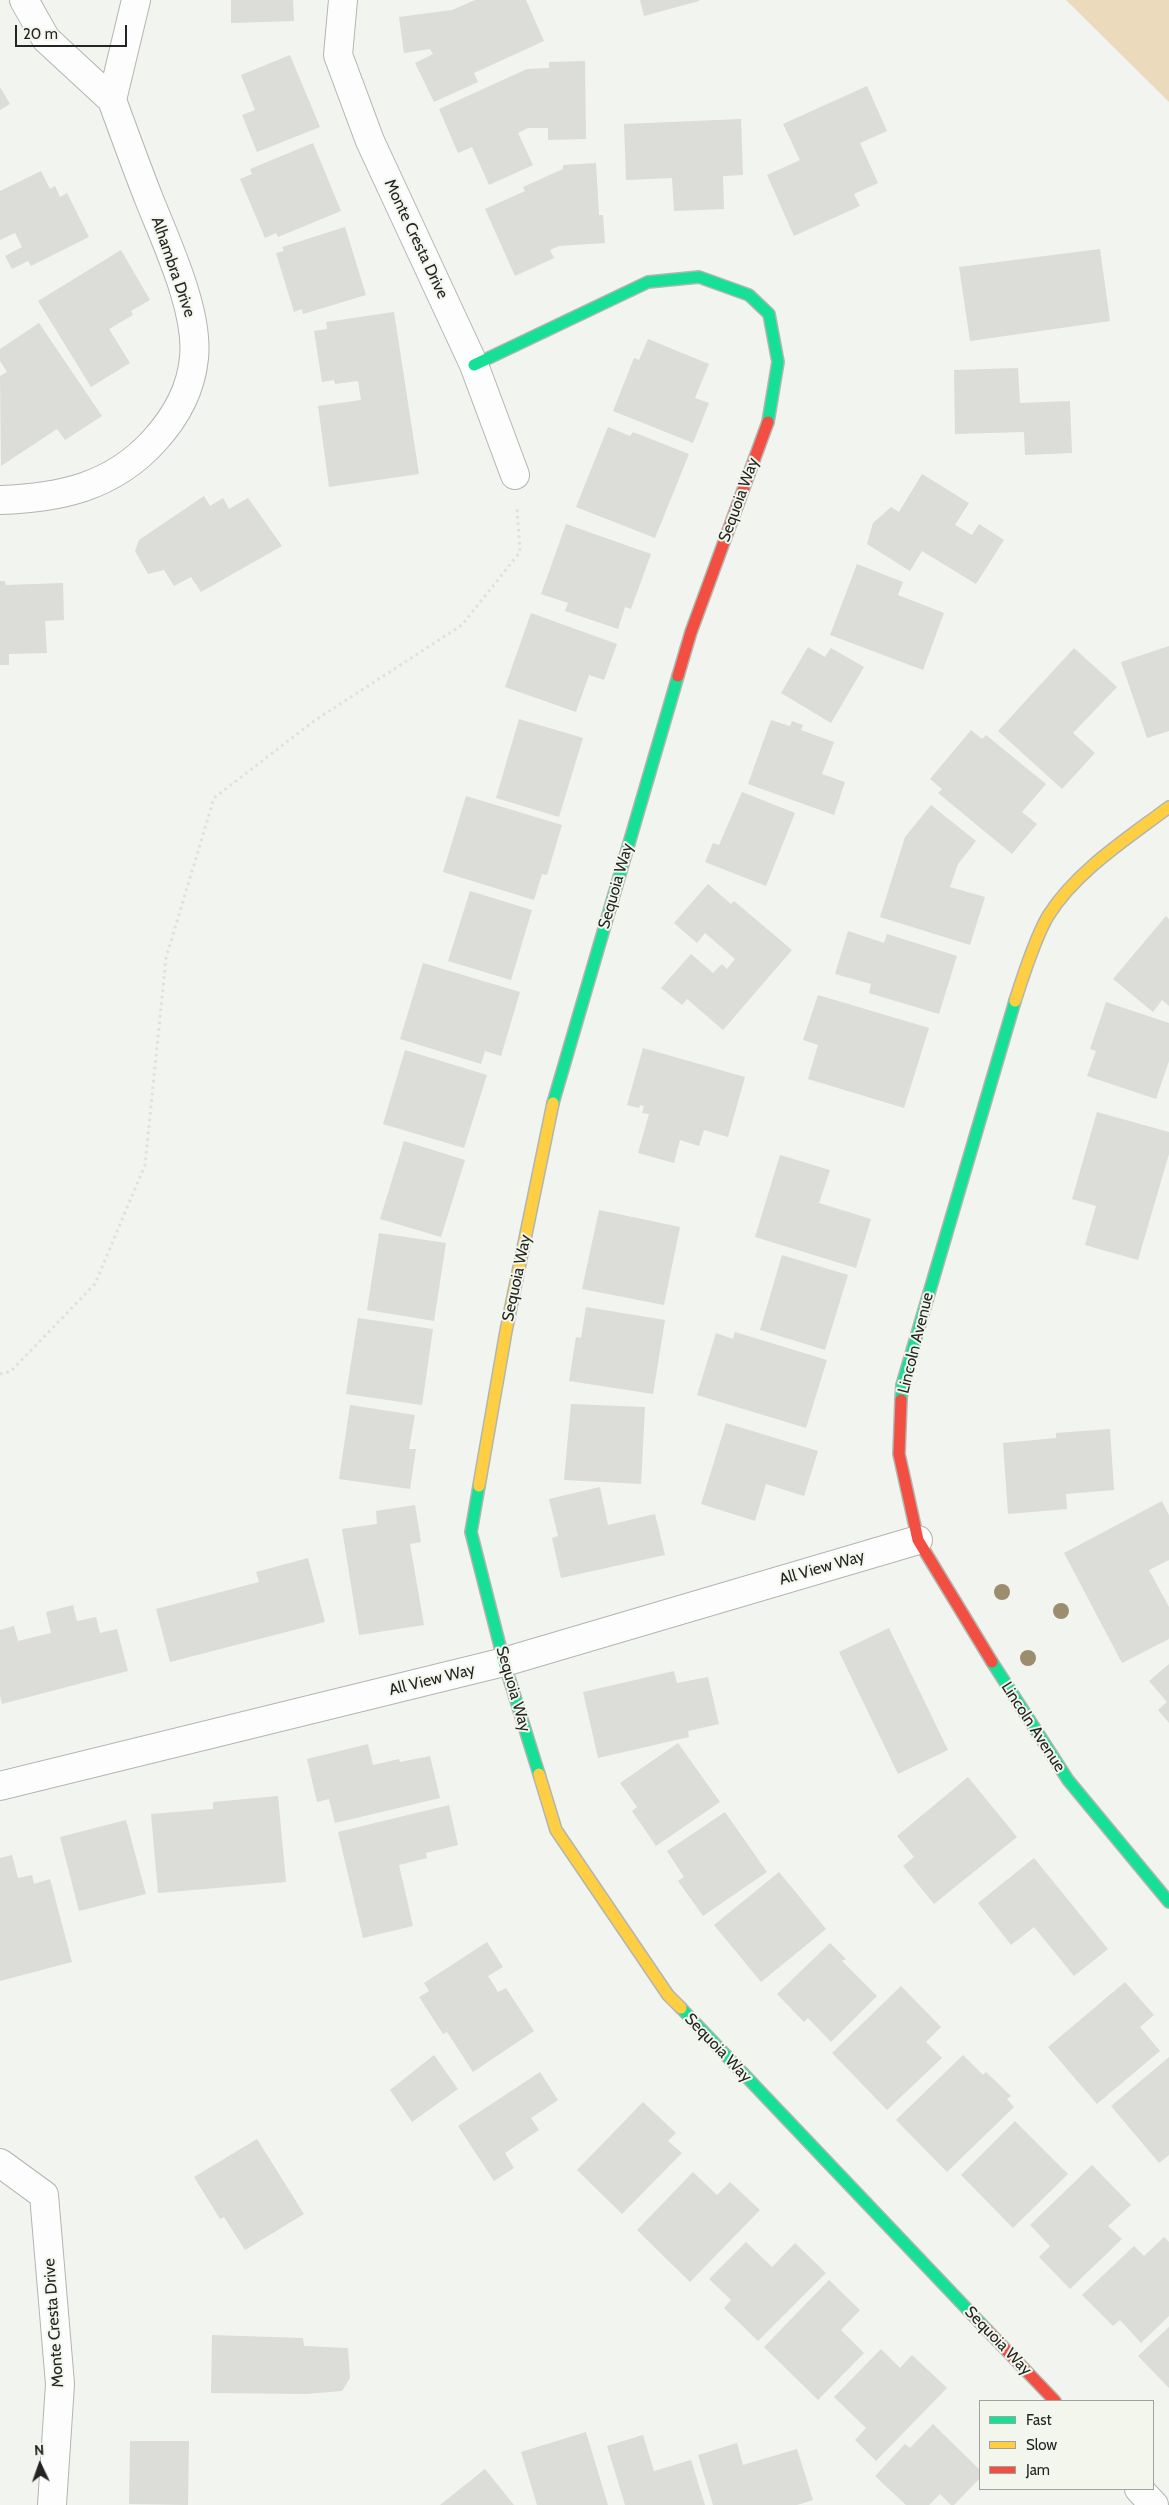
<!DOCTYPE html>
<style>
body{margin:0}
#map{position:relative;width:1169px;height:2505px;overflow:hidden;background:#f2f4ef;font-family:Cabin,sans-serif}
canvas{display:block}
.legend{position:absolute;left:979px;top:2400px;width:175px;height:90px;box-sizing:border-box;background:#f3f6ed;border:1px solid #a0a29c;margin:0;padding:6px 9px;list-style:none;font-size:15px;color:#242522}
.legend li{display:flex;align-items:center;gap:10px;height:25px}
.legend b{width:25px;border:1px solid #a0a29c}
.north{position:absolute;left:15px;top:2440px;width:50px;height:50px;-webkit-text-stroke:4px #f3f6ed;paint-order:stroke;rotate:357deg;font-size:14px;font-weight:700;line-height:20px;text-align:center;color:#242522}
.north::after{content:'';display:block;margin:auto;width:18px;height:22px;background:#242522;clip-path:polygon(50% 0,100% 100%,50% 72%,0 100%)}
.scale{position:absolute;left:15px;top:25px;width:112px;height:22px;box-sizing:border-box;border:2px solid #242522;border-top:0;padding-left:6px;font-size:15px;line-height:18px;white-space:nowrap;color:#242522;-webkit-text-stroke:4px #f3f6ed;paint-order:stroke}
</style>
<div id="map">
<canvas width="1169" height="2505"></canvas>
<ul class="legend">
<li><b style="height:6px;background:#16e098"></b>Fast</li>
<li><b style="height:6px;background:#ffcf43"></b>Slow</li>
<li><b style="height:6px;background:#f24e42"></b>Jam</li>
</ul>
<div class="north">N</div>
<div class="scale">20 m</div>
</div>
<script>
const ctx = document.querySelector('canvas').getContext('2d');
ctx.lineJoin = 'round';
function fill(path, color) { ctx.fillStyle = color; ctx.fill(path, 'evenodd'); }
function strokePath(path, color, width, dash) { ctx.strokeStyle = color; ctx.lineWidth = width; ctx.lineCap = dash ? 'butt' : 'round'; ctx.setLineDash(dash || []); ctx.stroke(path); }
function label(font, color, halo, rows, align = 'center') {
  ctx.font = font + ' Cabin,sans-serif'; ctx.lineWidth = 4; ctx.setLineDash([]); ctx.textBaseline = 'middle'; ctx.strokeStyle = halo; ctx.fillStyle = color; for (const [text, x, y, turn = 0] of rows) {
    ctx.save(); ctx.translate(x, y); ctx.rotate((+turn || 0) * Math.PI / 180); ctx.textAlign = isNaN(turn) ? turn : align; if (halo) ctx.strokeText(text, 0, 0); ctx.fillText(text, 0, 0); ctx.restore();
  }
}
fill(new Path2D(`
 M 1066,0 L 1169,0 L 1169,102 Z`), '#ebdabb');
fill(new Path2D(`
 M 231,0 L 293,0 L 294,21 L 231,23 Z
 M 475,0 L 526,0 L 544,41 L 474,73 L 478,82 L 434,102 L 415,63 L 433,54 L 430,49 L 404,53 L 399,17 L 452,10 Z
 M 640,0 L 699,0 L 699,1 L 644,16 Z
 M 290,55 L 320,127 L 257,152 L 242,115 L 255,110 L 241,75 Z
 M 585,61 L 586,139 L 548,140 L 548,128 L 528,128 L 518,133 L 533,165 L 489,185 L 472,147 L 458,153 L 439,109 L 527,69 L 549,68 L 549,62 Z
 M 867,86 L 887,131 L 860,143 L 878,183 L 854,194 L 860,206 L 794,236 L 767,175 L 800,160 L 783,124 Z
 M 0,87 L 10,104 L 0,110 Z
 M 741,119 L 743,175 L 723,176 L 724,209 L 674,211 L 672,178 L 626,180 L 624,124 Z
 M 313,143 L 341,211 L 278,237 L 276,233 L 265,238 L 240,179 L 252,174 L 250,169 Z
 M 596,163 L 599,215 L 603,215 L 605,243 L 559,246 L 550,250 L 554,258 L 515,276 L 485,209 L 525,191 L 523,187 L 563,169 L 563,165 Z
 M 41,171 L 50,189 L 55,186 L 60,197 L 67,193 L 89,237 L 31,266 L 28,261 L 12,269 L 5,256 L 22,247 L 15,233 L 0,240 L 0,191 Z
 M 345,227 L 366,295 L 303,314 L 302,309 L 294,312 L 276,253 L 284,251 L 282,247 Z
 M 1100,249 L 1110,321 L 970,341 L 959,267 Z
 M 121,250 L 150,300 L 131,311 L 133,315 L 109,329 L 130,363 L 91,387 L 38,301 Z
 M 394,312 L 419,474 L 329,487 L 318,406 L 361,400 L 358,381 L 335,384 L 334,380 L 322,382 L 314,331 L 327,329 L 326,322 Z
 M 39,323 L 102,416 L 65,440 L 57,429 L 1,466 L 0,376 L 7,372 L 0,361 L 0,349 Z
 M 648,339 L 709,364 L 695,398 L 709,403 L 693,443 L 613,411 L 634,358 L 639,360 Z
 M 1018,368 L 1020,403 L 1070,401 L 1072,453 L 1025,455 L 1024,432 L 955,434 L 954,370 Z
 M 608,427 L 630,436 L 633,432 L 689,454 L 655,538 L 576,507 Z
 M 922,474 L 969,503 L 955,525 L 972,535 L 979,524 L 1004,540 L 976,584 L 922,551 L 910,571 L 867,544 L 873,523 L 891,507 L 899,512 Z
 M 204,496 L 210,506 L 223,498 L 229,509 L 248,498 L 282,546 L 201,592 L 191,577 L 174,586 L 164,570 L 148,574 L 135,551 L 139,540 Z
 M 566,524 L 651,554 L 631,609 L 625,607 L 618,629 L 565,611 L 568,603 L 541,594 Z
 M 857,564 L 903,582 L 898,595 L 944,613 L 923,670 L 830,635 Z
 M 0,581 L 5,581 L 6,585 L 63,583 L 64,620 L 45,621 L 47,653 L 9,654 L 9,665 L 0,665 Z
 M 531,613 L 617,644 L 604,680 L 589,675 L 576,712 L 505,687 Z
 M 1169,646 L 1169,731 L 1147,738 L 1121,662 Z
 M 808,647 L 825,657 L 831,648 L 864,667 L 831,723 L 781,693 Z
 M 1074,648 L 1117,687 L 1073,733 L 1095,753 L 1062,789 L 998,731 Z
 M 519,719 L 583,738 L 559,817 L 496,798 Z
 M 771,720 L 790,726 L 792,721 L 803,725 L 801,730 L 834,742 L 822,774 L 845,782 L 834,815 L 748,784 Z
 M 971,730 L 982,739 L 986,735 L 1046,784 L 1022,812 L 1037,824 L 1012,854 L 938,793 L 942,789 L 930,779 Z
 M 742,792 L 795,813 L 766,886 L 705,862 L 713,843 L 719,845 Z
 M 466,796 L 562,825 L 547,875 L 542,874 L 534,900 L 443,872 Z
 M 931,805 L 976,841 L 958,864 L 950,887 L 985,897 L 970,945 L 880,917 L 905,837 Z
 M 708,884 L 731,904 L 734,901 L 792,950 L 723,1030 L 687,999 L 682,1005 L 661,988 L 691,954 L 713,973 L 722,964 L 727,969 L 735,959 L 705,933 L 697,943 L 674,923 Z
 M 470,891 L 532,910 L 511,980 L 448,961 Z
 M 1166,916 L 1169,919 L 1169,1006 L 1162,1000 L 1153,1012 L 1113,979 Z
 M 848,931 L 884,943 L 887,934 L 957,956 L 939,1014 L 869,993 L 871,984 L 835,974 Z
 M 423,963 L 520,992 L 501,1056 L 485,1051 L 481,1064 L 400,1039 Z
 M 818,995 L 929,1028 L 904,1108 L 808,1079 L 818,1045 L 803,1040 Z
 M 1106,1002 L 1169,1023 L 1169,1061 L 1156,1099 L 1087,1076 L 1096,1051 L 1090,1049 Z
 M 643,1048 L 745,1077 L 728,1137 L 704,1130 L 699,1146 L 680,1140 L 674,1163 L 638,1153 L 649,1114 L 642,1113 L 644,1106 L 640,1105 L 639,1108 L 627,1105 Z
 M 405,1050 L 487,1075 L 464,1148 L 383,1124 Z
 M 1097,1112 L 1169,1132 L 1169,1154 L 1138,1260 L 1085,1245 L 1096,1206 L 1072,1199 Z
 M 404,1141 L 465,1160 L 441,1237 L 380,1219 Z
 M 780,1155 L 830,1170 L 819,1203 L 871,1219 L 856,1268 L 755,1237 Z
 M 599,1210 L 680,1227 L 664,1305 L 582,1289 Z
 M 379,1233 L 446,1243 L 434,1321 L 367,1310 Z
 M 782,1255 L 848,1275 L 825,1350 L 760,1330 Z
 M 586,1307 L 665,1320 L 653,1394 L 569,1381 L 576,1337 L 581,1338 Z
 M 358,1318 L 433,1329 L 422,1405 L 346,1394 Z
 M 735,1332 L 827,1360 L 806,1428 L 697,1395 L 716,1333 L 733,1339 Z
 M 571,1404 L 645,1407 L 641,1484 L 564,1480 Z
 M 350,1405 L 415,1415 L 409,1449 L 416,1449 L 410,1489 L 339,1479 Z
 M 726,1423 L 818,1451 L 804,1496 L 766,1484 L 755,1521 L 701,1504 Z
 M 1110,1429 L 1114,1490 L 1066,1494 L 1067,1509 L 1008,1514 L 1003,1443 L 1056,1438 L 1056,1433 Z
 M 600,1487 L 608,1525 L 655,1514 L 665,1555 L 561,1578 L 552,1538 L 558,1536 L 549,1499 Z
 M 1162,1501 L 1169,1515 L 1169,1560 L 1149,1570 L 1169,1607 L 1169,1639 L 1122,1663 L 1064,1553 Z
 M 415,1505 L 421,1542 L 410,1544 L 424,1625 L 359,1635 L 342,1529 L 377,1524 L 376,1511 Z
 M 308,1558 L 325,1622 L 170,1662 L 156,1609 L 259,1582 L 256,1572 Z
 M 73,1605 L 77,1621 L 96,1617 L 100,1633 L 117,1629 L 128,1671 L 2,1704 L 0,1696 L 0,1630 L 14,1626 L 18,1641 L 51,1633 L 46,1612 Z
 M 889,1628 L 948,1750 L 898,1774 L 839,1652 Z
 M 1169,1664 L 1169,1723 L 1158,1710 L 1167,1702 L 1149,1681 Z
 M 674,1671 L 677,1683 L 708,1677 L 719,1724 L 688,1731 L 689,1737 L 598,1758 L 583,1692 Z
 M 678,1743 L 720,1802 L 656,1846 L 632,1811 L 637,1807 L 620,1783 Z
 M 368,1744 L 373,1765 L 399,1759 L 400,1762 L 430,1756 L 440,1798 L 335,1823 L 329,1799 L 317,1802 L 307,1759 Z
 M 968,1777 L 1017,1837 L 934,1904 L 903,1866 L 914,1857 L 897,1836 Z
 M 278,1796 L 286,1882 L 158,1893 L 151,1814 L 213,1809 L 213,1802 Z
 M 449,1805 L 458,1845 L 426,1853 L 427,1858 L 399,1865 L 413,1926 L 363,1938 L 338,1832 Z
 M 725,1812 L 767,1872 L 703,1916 L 678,1881 L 684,1877 L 667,1851 Z
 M 126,1820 L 146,1894 L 79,1911 L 60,1837 Z
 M 12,1855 L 18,1878 L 32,1875 L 34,1884 L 50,1879 L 72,1962 L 0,1981 L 0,1858 Z
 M 1034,1858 L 1108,1949 L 1074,1976 L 1034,1927 L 1011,1945 L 978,1903 Z
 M 779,1872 L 826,1929 L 761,1982 L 714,1925 Z
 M 487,1942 L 503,1967 L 488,1976 L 498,1992 L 506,1988 L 534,2031 L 473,2072 L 447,2032 L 443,2034 L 419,1997 L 429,1991 L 424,1983 Z
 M 830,1943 L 846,1959 L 842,1961 L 877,1996 L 831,2042 L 808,2018 L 804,2022 L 777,1994 Z
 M 1125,1982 L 1154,2015 L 1140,2027 L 1160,2051 L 1097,2104 L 1048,2047 Z
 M 901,1986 L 941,2027 L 926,2042 L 942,2058 L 887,2110 L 832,2053 Z
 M 434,2055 L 458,2089 L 412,2122 L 390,2090 Z
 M 963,2055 L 983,2075 L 986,2072 L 1011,2096 L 1007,2099 L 1014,2107 L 947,2172 L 896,2120 Z
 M 1169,2057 L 1169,2155 L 1159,2163 L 1111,2106 Z
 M 540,2072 L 558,2100 L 531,2118 L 539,2130 L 505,2153 L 514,2168 L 494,2181 L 458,2126 Z
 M 643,2102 L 676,2133 L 668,2141 L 682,2153 L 622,2214 L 577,2170 Z
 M 1015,2121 L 1068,2174 L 1013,2228 L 961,2175 Z
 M 257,2139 L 304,2214 L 245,2250 L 224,2217 L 220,2219 L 194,2177 Z
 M 1092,2165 L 1131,2205 L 1108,2226 L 1122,2239 L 1070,2289 L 1039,2257 L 1050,2246 L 1030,2225 Z
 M 693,2172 L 717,2195 L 730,2182 L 760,2210 L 690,2282 L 637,2230 Z
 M 1164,2237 L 1169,2242 L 1169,2316 L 1141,2343 L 1120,2320 L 1113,2326 L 1082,2295 L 1134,2246 L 1144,2256 Z
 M 746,2242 L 772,2267 L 795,2243 L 826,2273 L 758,2341 L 724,2308 L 731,2300 L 709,2279 Z
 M 829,2280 L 860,2310 L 841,2330 L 864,2353 L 818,2400 L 764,2347 Z
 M 1169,2327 L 1169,2388 L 1138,2356 Z
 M 212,2335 L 303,2338 L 304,2346 L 348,2348 L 350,2378 L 342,2391 L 306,2394 L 211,2393 Z
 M 881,2349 L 900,2368 L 912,2355 L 947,2388 L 876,2461 L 855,2440 L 866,2428 L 834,2397 Z
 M 933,2424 L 980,2470 L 980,2478 L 954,2505 L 951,2505 L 940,2494 L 929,2505 L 906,2505 L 875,2476 L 905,2444 L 910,2448 Z
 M 586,2432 L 608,2505 L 537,2505 L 521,2452 Z
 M 643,2435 L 654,2471 L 691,2460 L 705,2505 L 625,2505 L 607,2446 Z
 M 130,2441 L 189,2441 L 188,2505 L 129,2504 Z
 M 737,2443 L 743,2465 L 797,2449 L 813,2500 L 797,2505 L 713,2505 L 698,2455 Z
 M 485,2469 L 514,2505 L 440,2505 Z`), '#dcdcd8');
const street = new Path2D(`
 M 24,0 L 46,39 L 112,100 L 136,0
 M 343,0 L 338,55 L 370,141 L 474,365 L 515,475
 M 0,500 C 60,498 112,487 154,441 C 175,418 191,390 194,358 C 199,311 166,242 149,199 C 136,166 124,133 112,100
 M 0,1786 L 504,1662 L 918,1540
 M 0,2163 L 44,2195 L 60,2384 L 52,2505
 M 1139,2489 L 1154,2505`);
const fast = new Path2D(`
 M 474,365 L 648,282 L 699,277 L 749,295 L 769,314 L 778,362 L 768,422
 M 553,1103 L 678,676
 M 901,1400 L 902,1385 L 1015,1001
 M 479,1486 L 471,1532 L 504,1662 L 539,1774
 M 992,1662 L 1068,1780 L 1169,1902
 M 681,2008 L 987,2330`);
const slow = new Path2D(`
 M 1015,1001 C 1023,976 1035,938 1048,916 C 1076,871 1128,838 1169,807
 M 479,1486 L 506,1331 L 553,1103
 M 539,1774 L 556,1830 L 668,1995 L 681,2008`);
const jam = new Path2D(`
 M 678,676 L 691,632 L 768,422
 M 901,1400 L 899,1454 L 918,1540 L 992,1662
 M 987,2330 L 1055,2401`);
strokePath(street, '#b3b5b1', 30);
strokePath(fast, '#b3b5b1', 14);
strokePath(slow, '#b3b5b1', 14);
strokePath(jam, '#b3b5b1', 14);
strokePath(new Path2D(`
 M 0,1374 L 11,1371 L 95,1284 L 145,1165 L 166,958 L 214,798 L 314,721 L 462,625 L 520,552 L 517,508`), '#e0e0df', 3, [2.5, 4]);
strokePath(street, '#fdfdfd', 28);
strokePath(fast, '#16e098', 11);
strokePath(slow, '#ffcf43', 11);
strokePath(jam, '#f24e42', 11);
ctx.fillStyle = '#9b8d6d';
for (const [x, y] of [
 [1002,1592],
 [1061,1611],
 [1028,1658]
]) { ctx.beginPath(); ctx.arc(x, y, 8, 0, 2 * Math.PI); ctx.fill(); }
label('16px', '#242522', '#f3f6ed', [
 ["Monte Cresta Drive",416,239,65],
 ["Alhambra Drive",173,267,71],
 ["Sequoia Way",739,500,-70],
 ["Sequoia Way",616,886,-74],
 ["Sequoia Way",517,1278,-78],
 ["Lincoln Avenue",916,1343,-76],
 ["All View Way",822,1568,-16],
 ["All View Way",432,1680,-14],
 ["Sequoia Way",513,1689,74],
 ["Lincoln Avenue",1033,1727,57],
 ["Sequoia Way",718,2048,46],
 ["Monte Cresta Drive",54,2323,-94],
 ["Sequoia Way",998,2341,46]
]);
</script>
